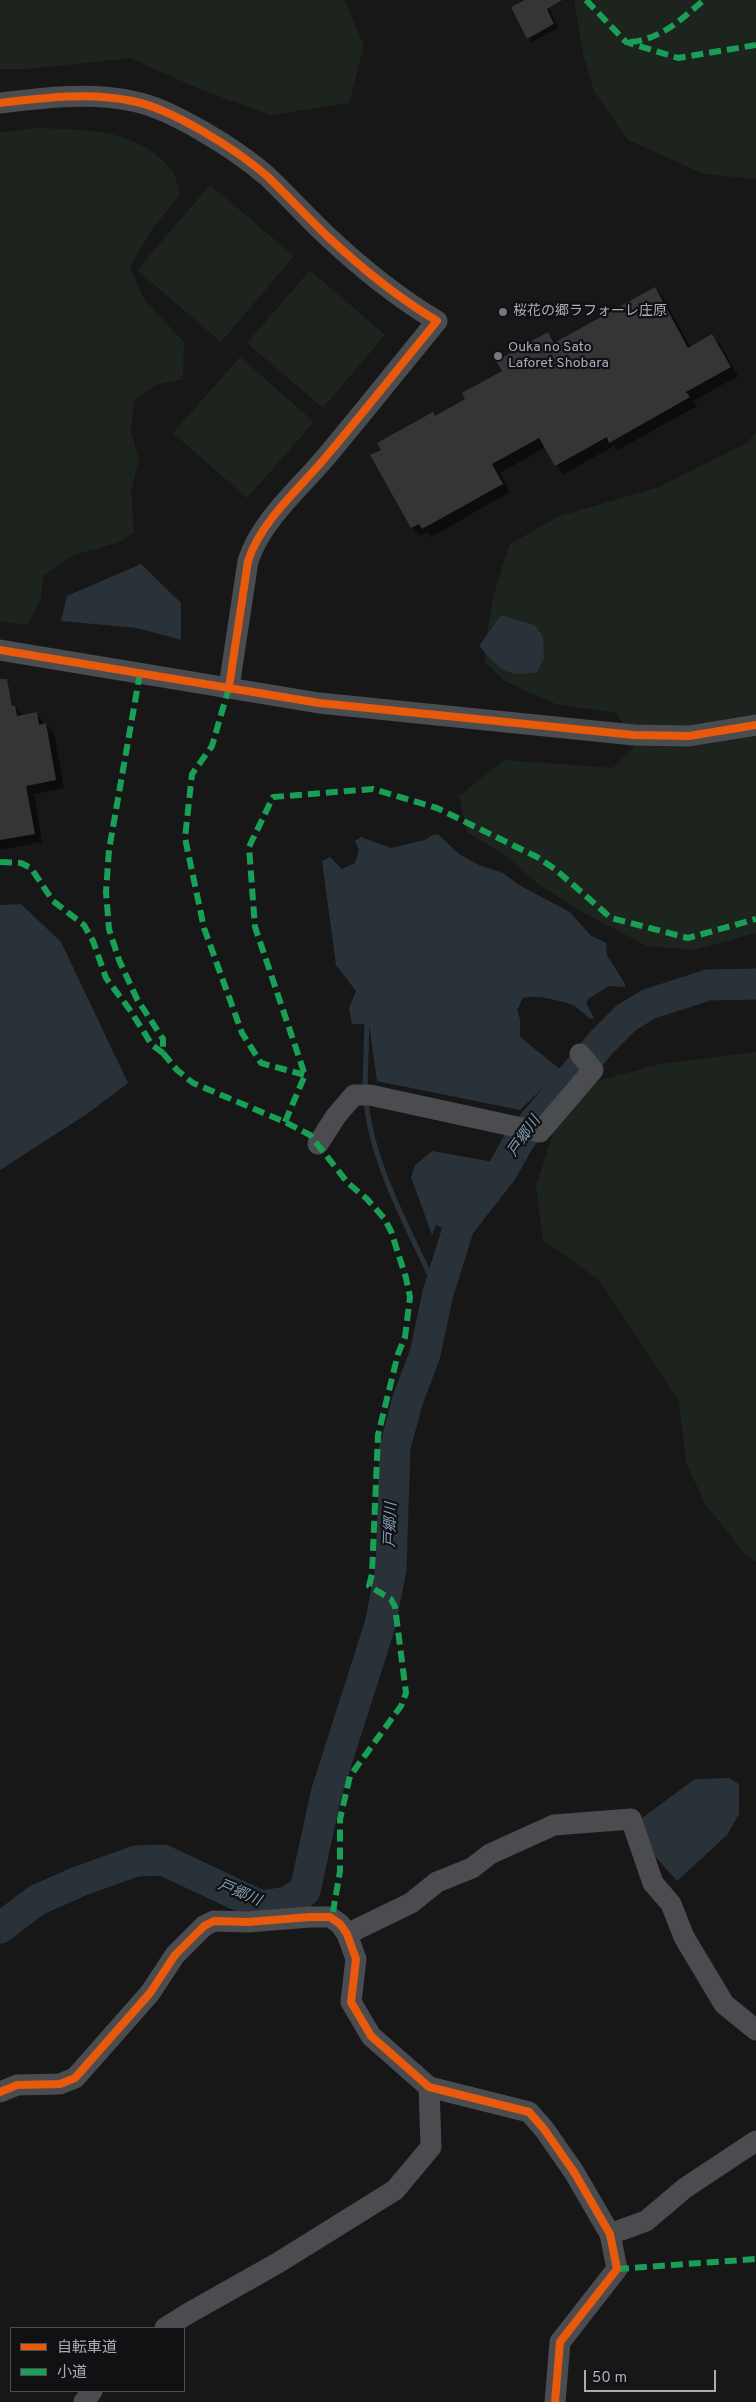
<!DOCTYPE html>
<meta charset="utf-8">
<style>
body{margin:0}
#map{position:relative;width:756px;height:2402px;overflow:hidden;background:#171717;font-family:Overpass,"Noto Sans JP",sans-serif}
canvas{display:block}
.legend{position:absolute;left:10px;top:2327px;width:175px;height:65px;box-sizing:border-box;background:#111113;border:1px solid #4d4f55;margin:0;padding:6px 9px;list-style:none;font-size:15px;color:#a8adb8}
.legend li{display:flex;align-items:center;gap:10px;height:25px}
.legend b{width:25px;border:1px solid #4d4f55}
.scale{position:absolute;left:584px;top:2370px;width:132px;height:22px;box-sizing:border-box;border:2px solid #a8adb8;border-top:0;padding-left:6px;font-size:15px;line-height:18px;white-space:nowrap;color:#a8adb8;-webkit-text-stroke:4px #111113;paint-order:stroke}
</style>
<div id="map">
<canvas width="756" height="2402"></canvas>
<ul class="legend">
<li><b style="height:6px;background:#e8590c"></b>自転車道</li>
<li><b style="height:6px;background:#1a9f57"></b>小道</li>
</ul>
<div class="scale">50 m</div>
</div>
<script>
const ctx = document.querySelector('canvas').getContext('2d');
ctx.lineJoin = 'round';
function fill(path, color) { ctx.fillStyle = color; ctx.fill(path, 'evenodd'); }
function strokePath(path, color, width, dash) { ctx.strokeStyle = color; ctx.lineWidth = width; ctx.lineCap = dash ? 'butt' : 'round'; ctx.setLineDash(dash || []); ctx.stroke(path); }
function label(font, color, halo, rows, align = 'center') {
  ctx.font = font + ' Overpass,"Noto Sans JP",sans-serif'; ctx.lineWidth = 4.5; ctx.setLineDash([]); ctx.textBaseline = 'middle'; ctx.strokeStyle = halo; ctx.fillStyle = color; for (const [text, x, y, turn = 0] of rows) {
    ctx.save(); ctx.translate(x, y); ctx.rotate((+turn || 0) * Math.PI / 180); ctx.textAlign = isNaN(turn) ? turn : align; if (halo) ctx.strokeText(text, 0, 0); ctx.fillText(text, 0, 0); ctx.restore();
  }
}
fill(new Path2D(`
 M 0,0 L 344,0 L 364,45 L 349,103 L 271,115 L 202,90 L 130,58 L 28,69 L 0,69 Z
 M 574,0 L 756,0 L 756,179 L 704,174 L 628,140 L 594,91 L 583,53 Z
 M 34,128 C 84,130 135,127 171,169 C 176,175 178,187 180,194 L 151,231 L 130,267 L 145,301 L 184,342 L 183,379 L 156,385 L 134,401 L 131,431 L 139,460 L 131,490 L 134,533 L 117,543 L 73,555 L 43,576 L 41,599 L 27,625 L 0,621 L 0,133 Z
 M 210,185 L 294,256 L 221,342 L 137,270 Z
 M 310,270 L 385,335 L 323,408 L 247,343 Z
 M 240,357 L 314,422 L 247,498 L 173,433 Z
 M 756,432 L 756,933 L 694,950 L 647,946 L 582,912 L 538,884 L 505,855 L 467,832 L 459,796 L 504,760 L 613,768 L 635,746 L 617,713 L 556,704 L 504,681 L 485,662 C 487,617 495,587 510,544 L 560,516 L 659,487 L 747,443 Z
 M 756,1052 L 756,1562 L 746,1555 L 705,1504 L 686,1462 L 679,1401 L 598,1279 L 543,1240 L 536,1186 L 554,1130 L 594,1082 L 660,1064 Z`), '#1d241e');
fill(new Path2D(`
 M 141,564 L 181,603 L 181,640 L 137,628 L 61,621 L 67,596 Z
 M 501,615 L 534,625 L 543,636 L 544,658 L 537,672 C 503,678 501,669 479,646 Z
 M 434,834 L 439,835 L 459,854 L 479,865 L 503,873 L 519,885 L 570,912 L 590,935 L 606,943 L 607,955 L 625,984 L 625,987 L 609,986 L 588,999 L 586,1003 L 594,1018 L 591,1019 C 585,1016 579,1008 573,1005 C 561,1001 534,994 523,998 L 517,1010 L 520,1019 L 520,1037 L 561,1070 L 520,1110 L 377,1081 L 369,1024 L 352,1024 L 349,1008 L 356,991 L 336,965 L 322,861 L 330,857 L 342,869 L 355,863 L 359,850 L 355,841 L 361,837 L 391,848 L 425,840 Z
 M 21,904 L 61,942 L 128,1083 L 87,1114 L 0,1170 L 0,905 Z
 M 432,1151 L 494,1162 L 474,1185 L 467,1199 L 457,1210 L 443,1239 L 444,1229 L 436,1225 L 432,1235 L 411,1177 L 415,1165 Z
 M 729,1778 L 739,1784 L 739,1814 L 727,1835 L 677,1881 L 632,1830 L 642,1818 L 695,1779 Z`), '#2a3239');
fill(new Path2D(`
 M 527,0 L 546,0 L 558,28 L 532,42 L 528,38 Z
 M 654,289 L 663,297 L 691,348 L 712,336 L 720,344 L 738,376 L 693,401 L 697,406 L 618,450 L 614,446 L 564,474 L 556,465 L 546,447 L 500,473 L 510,492 L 431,537 L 427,532 L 420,536 L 412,528 L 382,450 L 433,413 L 436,417 L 467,399 L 548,333 L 557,343 Z
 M 10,700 L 23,715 L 36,714 L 54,733 L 64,788 L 34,794 L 42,842 L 0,850 L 0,702 Z`), '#0007');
strokePath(new Path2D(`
 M 365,1089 L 367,1018
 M 366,1100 C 372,1167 411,1232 438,1293`), '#2a3239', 5);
strokePath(new Path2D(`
 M 0,1928 L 37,1900 L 80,1881 L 136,1861 L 163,1860 L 261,1906 L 287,1902 L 305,1891 L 326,1794 L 380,1625 L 391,1569 L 395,1447 L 408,1399 L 425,1354 L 438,1293 L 459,1226 L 502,1171 L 520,1139 L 602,1042 L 626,1018 L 649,1004 L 708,985 L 756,984`), '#2a3239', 31);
fill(new Path2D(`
 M 525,0 L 562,0 L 547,9 L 554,24 L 527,39 L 511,7 Z
 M 655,287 L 688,348 L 712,334 L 731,367 L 686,392 L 690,397 L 609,443 L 607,437 L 555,466 L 539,438 L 492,464 L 503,484 L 422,529 L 419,524 L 411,528 L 370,455 L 381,450 L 377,443 L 433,412 L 435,416 L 465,399 L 462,393 L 502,371 L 496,361 L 548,332 L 554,343 Z
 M 0,679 L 7,679 L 12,706 L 15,705 L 17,716 L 37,712 L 39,725 L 46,723 L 56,780 L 26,786 L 35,834 L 0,840 Z`), '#353536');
strokePath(new Path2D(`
 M 0,103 C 44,98 88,92 132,101 C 171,108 237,150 267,176 C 287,195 306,216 326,235 C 360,267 397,297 437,321 C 400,366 363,413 325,458 C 298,490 261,521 248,561 L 229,687
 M 0,650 L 319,703 L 634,735 L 689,736 L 756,725
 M 318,1144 L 336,1116 L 354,1095 L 370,1095 L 540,1132 L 593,1070 L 580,1054
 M 347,1934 L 411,1903 L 437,1882 L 472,1868 L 490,1854 L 554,1825 L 631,1819 L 653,1883 L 671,1904 L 684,1937 L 724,2004 L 756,2030
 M 0,2092 L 17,2085 L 60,2084 L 75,2078 L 150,1993 L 175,1955 L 204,1926 L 214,1921 L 248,1922 L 310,1917 L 330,1917 L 340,1924 L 347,1934 L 356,1959 L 351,2002 L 371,2036 L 429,2087 L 529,2112 L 544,2129 L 574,2172 L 610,2234 L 617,2269 L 560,2342 L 555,2402
 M 610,2234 L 646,2221 L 685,2188 L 756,2141
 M 165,2328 L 189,2313 L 276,2264 L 395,2190 L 431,2147 L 429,2087
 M 84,2402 L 92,2391`), '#4b4c50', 21);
strokePath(new Path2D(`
 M 586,0 L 626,42 L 678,58 L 756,45
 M 630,42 C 662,39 680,20 704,0
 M 140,673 L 109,850 L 106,892 L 109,929 L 119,960 L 137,999 L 163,1039 L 163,1053 L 177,1070 L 193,1083 L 285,1122 L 310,1135 L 348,1183 L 367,1199 L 384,1218 L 391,1231 L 406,1278 L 410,1297 L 405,1337 L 398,1354 L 378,1435 L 372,1574 L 369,1586 L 391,1599 L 395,1607 L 406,1693 L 401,1706 L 350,1776 L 340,1819 L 340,1871 L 333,1912
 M 229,687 L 212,746 L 192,774 L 185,838 L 204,928 L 242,1033 L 261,1063 L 305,1075
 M 0,862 L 21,863 L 31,868 L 53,901 L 84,925 L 93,941 L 106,978 L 130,1010 L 152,1045 L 163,1053
 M 285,1122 L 305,1075 L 255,927 L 249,847 L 273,797 L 373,789 L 437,808 L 537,857 L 555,869 L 611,918 L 688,938 L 756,919
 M 617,2269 L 756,2259`), '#1a9f57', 6, [12, 6]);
strokePath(new Path2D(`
 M 0,103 C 44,98 88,92 132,101 C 171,108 237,150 267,176 C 287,195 306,216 326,235 C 360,267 397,297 437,321 C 400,366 363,413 325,458 C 298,490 261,521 248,561 L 229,687
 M 0,650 L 319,703 L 634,735 L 689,736 L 756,725
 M 0,2092 L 17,2085 L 60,2084 L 75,2078 L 150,1993 L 175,1955 L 204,1926 L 214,1921 L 248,1922 L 310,1917 L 330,1917 L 340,1924 L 347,1934 L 356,1959 L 351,2002 L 371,2036 L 429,2087 L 529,2112 L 544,2129 L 574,2172 L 610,2234 L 617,2269 L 560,2342 L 555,2402`), '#e8590c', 8);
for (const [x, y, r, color] of [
 [503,312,5,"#757880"],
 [498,356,5,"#757880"]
]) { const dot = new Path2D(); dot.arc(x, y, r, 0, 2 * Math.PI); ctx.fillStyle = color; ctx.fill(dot); strokePath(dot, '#111113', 2); }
label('14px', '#a8adb8', '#111113', [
 ["桜花の郷ラフォーレ庄原",513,312],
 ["Ouka no Sato",508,348],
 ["Laforet Shobara",508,364]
], 'left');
label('italic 15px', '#7f9bb3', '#111113', [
 ["戸郷川",525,1137,-55],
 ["戸郷川",392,1525,-88],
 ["戸郷川",239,1894,23]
]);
</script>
